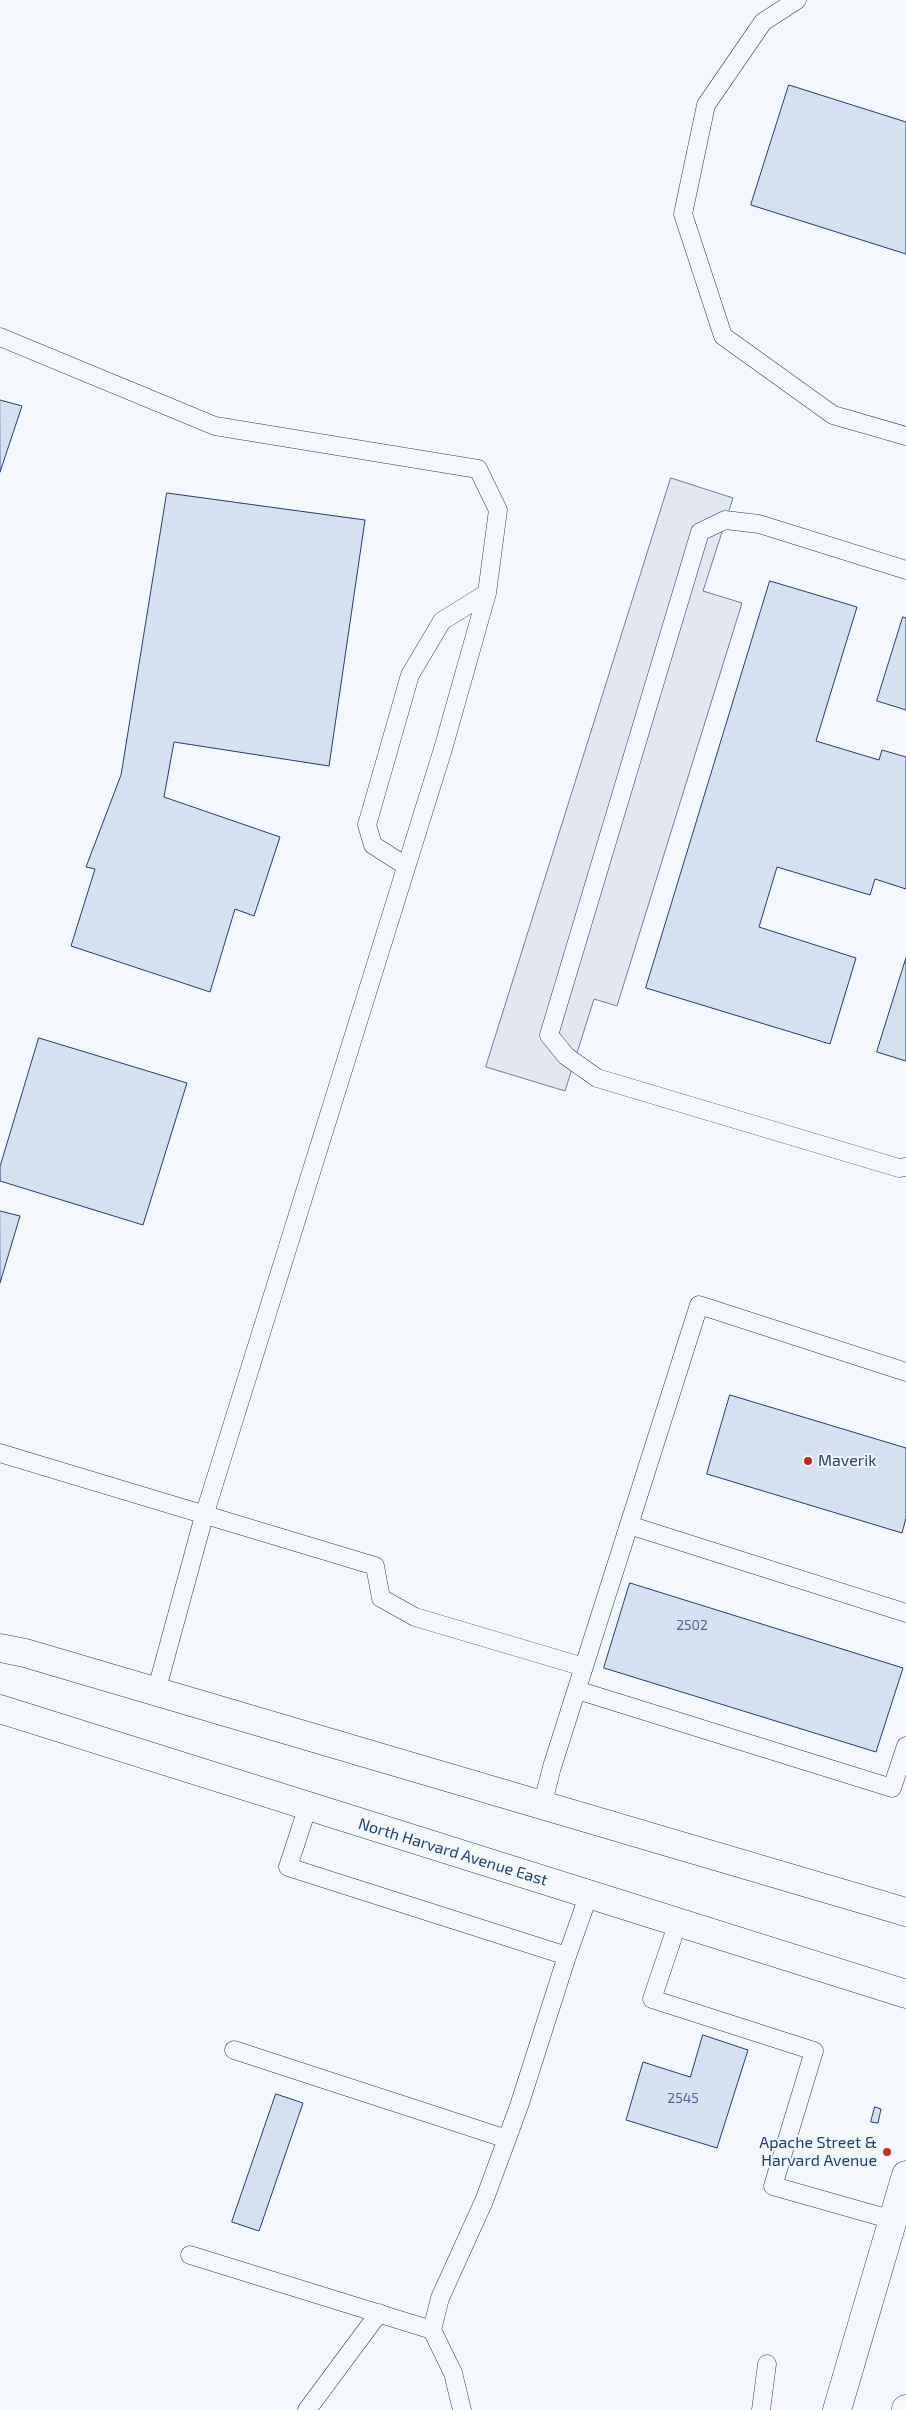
<!DOCTYPE html>
<style>
body{margin:0}
canvas{display:block;background:#f4f7fb}
</style>
<canvas width="906" height="2410"></canvas>
<script>
const ctx = document.querySelector('canvas').getContext('2d');
ctx.lineJoin = 'round';
function fill(path, color) { ctx.fillStyle = color; ctx.fill(path, 'evenodd'); }
function strokePath(path, color, width, dash) { ctx.strokeStyle = color; ctx.lineWidth = width; ctx.lineCap = dash ? 'butt' : 'round'; ctx.setLineDash(dash || []); ctx.stroke(path); }
function label(font, color, halo, rows, align = 'center') {
  ctx.font = font + ' "Exo 2",sans-serif'; ctx.lineWidth = 4; ctx.setLineDash([]); ctx.textBaseline = 'middle'; ctx.strokeStyle = halo; ctx.fillStyle = color; for (const [text, x, y, turn = 0] of rows) {
    ctx.save(); ctx.translate(x, y); ctx.rotate((+turn || 0) * Math.PI / 180); ctx.textAlign = isNaN(turn) ? turn : align; if (halo) ctx.strokeText(text, 0, 0); ctx.fillText(text, 0, 0); ctx.restore();
  }
}
const parking = new Path2D(`
 M 671,478 L 733,498 L 703,591 L 742,603 L 617,1006 L 594,999 L 565,1091 L 486,1067 Z`);
fill(parking, '#e3e8f0');
strokePath(parking, '#687fa3', 1);
const building = new Path2D(`
 M 789,85 L 906,122 L 906,254 L 751,205 Z
 M 0,400 L 22,406 L 0,472 Z
 M 167,493 L 365,520 L 329,766 L 174,742 L 164,797 L 280,837 L 254,916 L 235,909 L 210,992 L 71,946 L 95,869 L 86,867 L 121,775 Z
 M 770,581 L 857,607 L 816,741 L 879,760 L 882,750 L 906,757 L 906,889 L 875,879 L 870,895 L 777,867 L 759,927 L 856,958 L 830,1044 L 646,988 Z
 M 903,617 L 906,618 L 906,710 L 877,701 Z
 M 906,958 L 906,1061 L 877,1052 Z
 M 39,1038 L 187,1083 L 143,1225 L 0,1181 L 0,1167 Z
 M 0,1211 L 20,1216 L 0,1283 Z
 M 730,1395 L 906,1448 L 906,1518 L 902,1533 L 707,1474 Z
 M 630,1583 L 903,1668 L 876,1752 L 604,1668 Z
 M 703,2035 L 748,2050 L 717,2148 L 626,2120 L 643,2062 L 690,2077 Z
 M 276,2094 L 303,2103 L 259,2231 L 232,2222 Z
 M 875,2107 L 881,2109 L 878,2123 L 871,2122 Z`);
fill(building, '#d5e0f0');
strokePath(building, '#1d3f73', 1);
const lane = new Path2D(`
 M 797,0 L 763,22 L 706,105 L 683,214 L 723,336 L 833,415 L 906,436
 M 0,337 L 215,426 L 478,469 L 498,510 L 487,593 L 443,749 L 204,1516 L 156,1692
 M 906,570 L 759,524 L 725,520 L 700,532 L 549,1035 L 566,1056 L 597,1078 L 899,1168 L 906,1167
 M 406,866 L 373,845 L 367,825 L 410,675 L 442,621 L 487,593
 M 0,1453 L 375,1566 L 381,1598 L 415,1617 L 584,1667
 M 629,1525 L 906,1613
 M 577,1690 L 892,1788 L 906,1746
 M 308,1806 L 288,1867 L 567,1956
 M 542,1806 L 552,1767 L 699,1305 L 906,1372
 M 678,1922 L 652,1999 L 814,2051 L 773,2186 L 893,2220
 M 234,2050 L 507,2139
 M 190,2255 L 432,2330
 M 307,2410 L 379,2313
 M 462,2410 L 453,2373 L 432,2330 L 440,2298 L 484,2201 L 519,2106 L 567,1956 L 589,1894
 M 761,2410 L 767,2364`);
const secondary = new Path2D(`
 M 0,1648 L 25,1653 L 906,1912
 M 0,1709 L 906,1994
 M 837,2410 L 906,2175
 M 906,2410 L 906,2409`);
strokePath(lane, '#1d3f73', 19);
strokePath(secondary, '#1d3f73', 29);
strokePath(lane, '#f4f7fb', 18);
strokePath(secondary, '#f4f7fb', 28);
for (const [x, y, r, color] of [
 [808,1461,5,"#c62828"],
 [887,2152,5,"#c62828"]
]) { const dot = new Path2D(); dot.arc(x, y, r, 0, 2 * Math.PI); ctx.fillStyle = color; ctx.fill(dot); strokePath(dot, '#f4f7fb', 2); }
label('14px', '#4b6792', null, [
 ["2502",692,1625],
 ["2545",683,2098]
]);
label('16px', '#1d3f73', '#f4f7fb', [
 ["Maverik",818,1461],
 ["Apache Street &",877,2143,"right"],
 ["Harvard Avenue",877,2161,"right"]
], 'left');
label('16px', '#1d3f73', '#f4f7fb', [
 ["North Harvard Avenue East",453,1852,17]
]);
</script>
